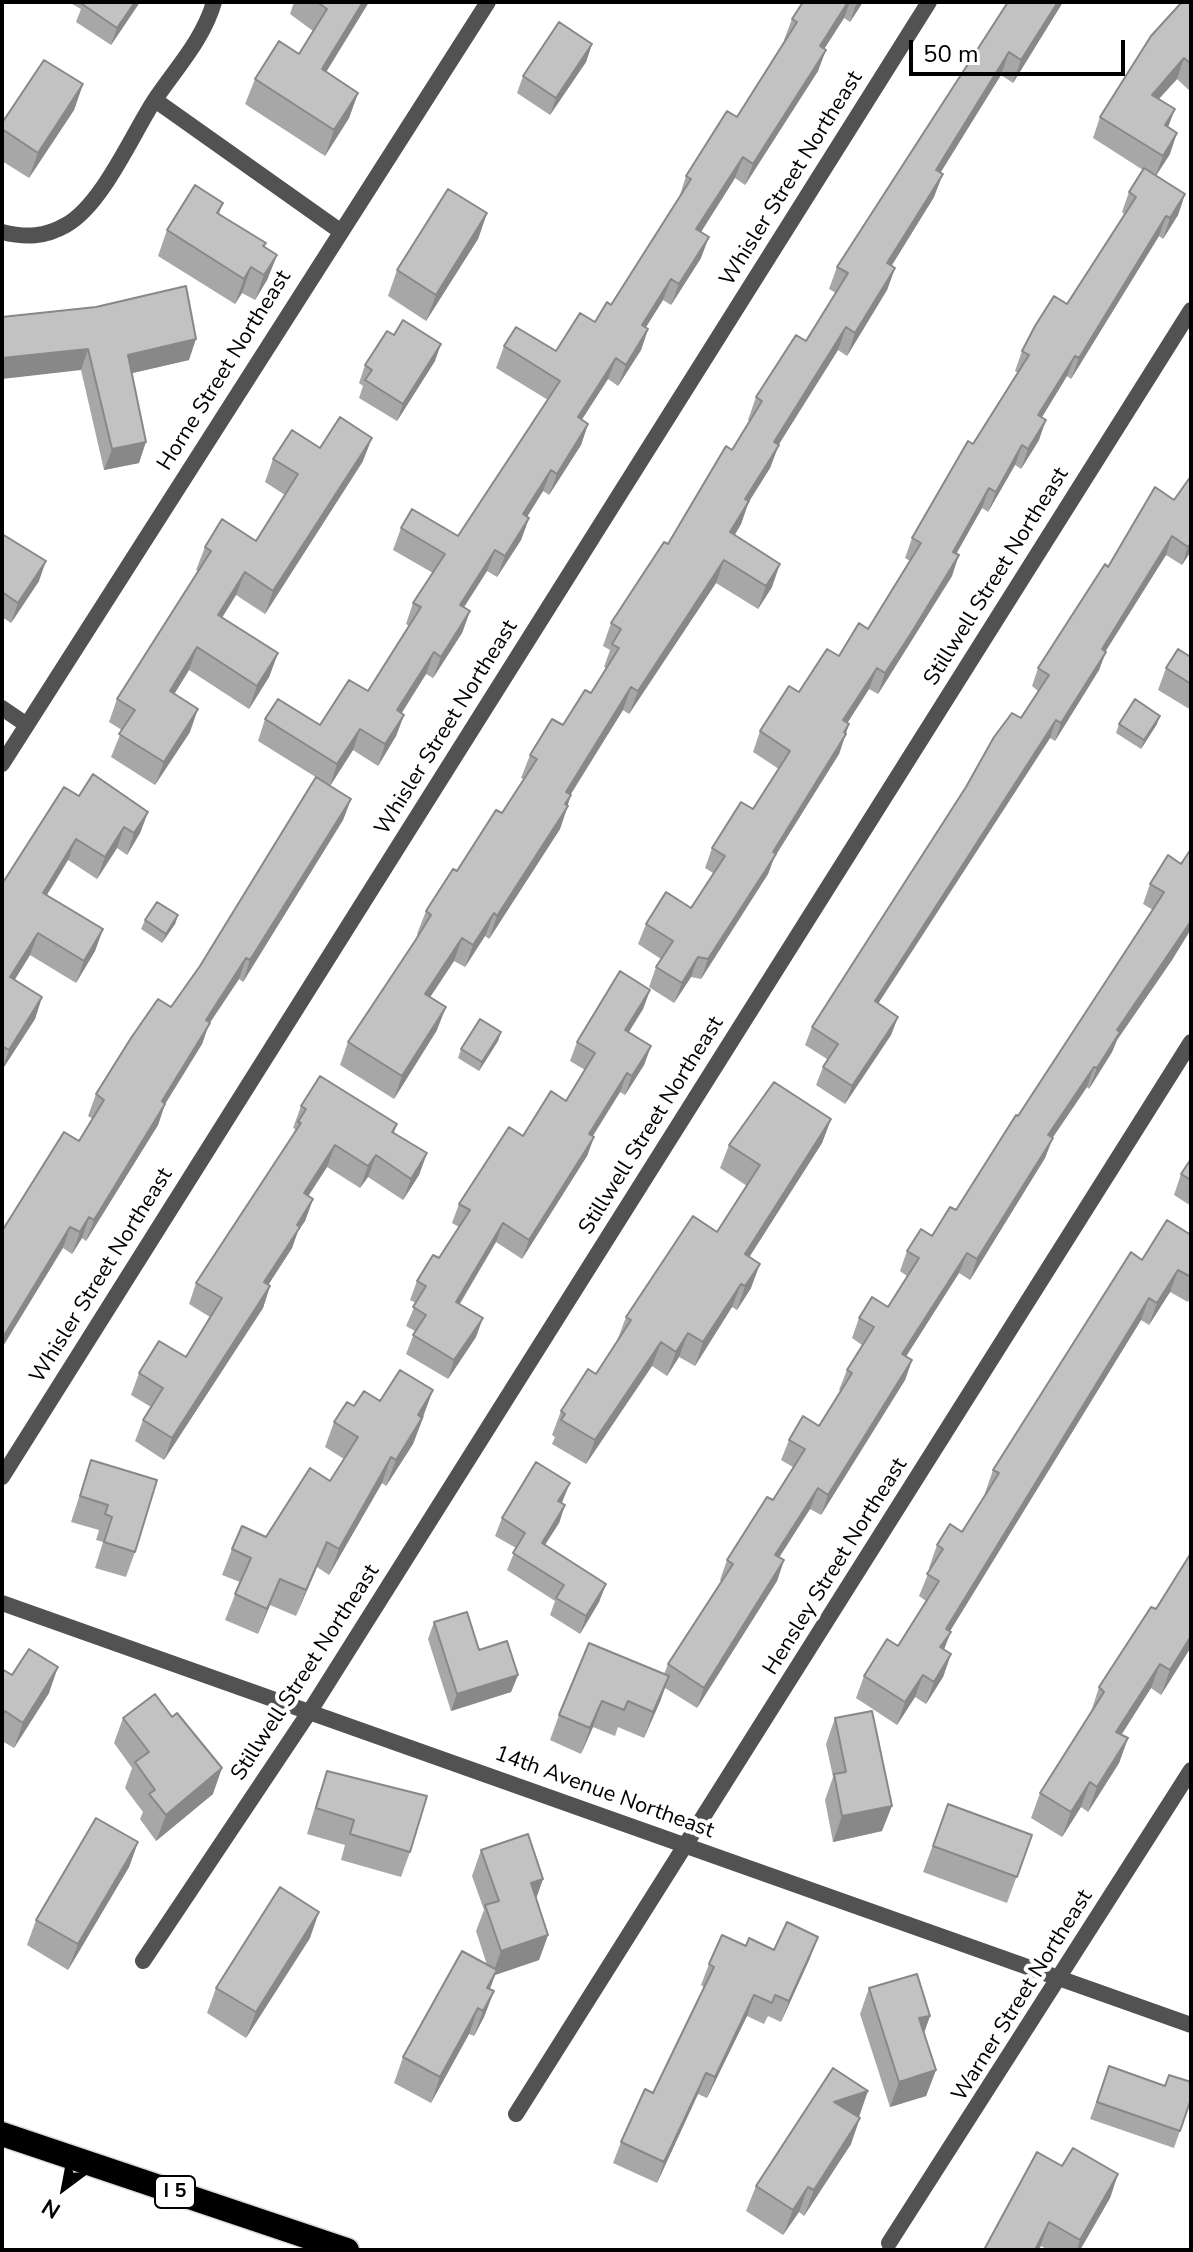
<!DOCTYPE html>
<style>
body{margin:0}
#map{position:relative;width:1193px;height:2252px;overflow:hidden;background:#fff;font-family:"Nunito Sans",sans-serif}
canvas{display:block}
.frame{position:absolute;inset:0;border:4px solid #000;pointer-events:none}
.north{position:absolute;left:24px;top:2148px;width:80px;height:80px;-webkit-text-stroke:6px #fff;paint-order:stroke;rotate:212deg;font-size:22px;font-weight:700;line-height:32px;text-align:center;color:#000}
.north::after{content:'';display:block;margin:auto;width:28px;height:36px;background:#000;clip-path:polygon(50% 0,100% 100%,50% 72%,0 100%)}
.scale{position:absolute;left:909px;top:40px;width:216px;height:36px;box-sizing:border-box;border:4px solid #000;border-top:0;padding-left:10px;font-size:24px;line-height:28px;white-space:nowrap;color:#000;-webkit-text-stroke:6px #fff;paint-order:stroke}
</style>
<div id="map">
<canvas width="1193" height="2252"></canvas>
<div class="frame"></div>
<div class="north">N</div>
<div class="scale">50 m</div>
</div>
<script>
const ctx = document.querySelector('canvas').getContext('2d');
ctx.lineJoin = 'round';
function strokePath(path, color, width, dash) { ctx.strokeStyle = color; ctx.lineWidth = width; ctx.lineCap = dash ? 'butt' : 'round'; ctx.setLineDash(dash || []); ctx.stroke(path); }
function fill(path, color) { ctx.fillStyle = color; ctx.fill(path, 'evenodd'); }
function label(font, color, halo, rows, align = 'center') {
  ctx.font = font + ' "Nunito Sans",sans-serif'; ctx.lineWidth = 8; ctx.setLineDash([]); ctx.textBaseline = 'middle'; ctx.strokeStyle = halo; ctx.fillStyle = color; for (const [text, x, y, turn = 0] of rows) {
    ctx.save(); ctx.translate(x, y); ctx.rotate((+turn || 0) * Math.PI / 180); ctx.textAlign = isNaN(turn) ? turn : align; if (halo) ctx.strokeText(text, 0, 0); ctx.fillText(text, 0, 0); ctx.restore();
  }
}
const motorway = new Path2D(`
 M 2,2134 L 347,2250`);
strokePath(motorway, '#dbdbdb', 27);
strokePath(new Path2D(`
 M 155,100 L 340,231
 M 2,232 C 26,238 45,237 66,225 C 102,205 132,135 154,101 C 176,68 203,40 214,2
 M 2,708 L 27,725
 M 2,764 L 488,2
 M 2,1477 L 929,2
 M 2,1603 L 1191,2025
 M 143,1961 L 310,1711 L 1191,310
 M 516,2114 L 1191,1042
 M 889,2243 L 1191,1770`), '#525252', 16);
strokePath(motorway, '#000', 24);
fill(new Path2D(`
 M 73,2 L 140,2 L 111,45 L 76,22 L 81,9 L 72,4 Z
 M 294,2 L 369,2 L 326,72 L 358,93 L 349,118 L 325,156 L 245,104 L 255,79 L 299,54 L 313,31 L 290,14 Z
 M 803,2 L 863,2 L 850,22 L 844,18 L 824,49 L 818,71 L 745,185 L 735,178 L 701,232 L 701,258 L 671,305 L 663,300 L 646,327 L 648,329 L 641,350 L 618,386 L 608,379 L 582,419 L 588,424 L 581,445 L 549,495 L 543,491 L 527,517 L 529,518 L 521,540 L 497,577 L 487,571 L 464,607 L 470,611 L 462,633 L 433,678 L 426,674 L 401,713 L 404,715 L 396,736 L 378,766 L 353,750 L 330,786 L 258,741 L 265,719 L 320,725 L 368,691 L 409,626 L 406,624 L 413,603 L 433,573 L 393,550 L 401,528 L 458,536 L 548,400 L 496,368 L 504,346 L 556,351 L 595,322 L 611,305 L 679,198 L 686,176 L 737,117 L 786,41 L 784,40 L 792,19 Z
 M 1008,2 L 1063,2 L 1013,83 L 1001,75 L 940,172 L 934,197 L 892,265 L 895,268 L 887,290 L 847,356 L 838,350 L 778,445 L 770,468 L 749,501 L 741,524 L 735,535 L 772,587 L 758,609 L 716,583 L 629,714 L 623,710 L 570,794 L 571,795 L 567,806 L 568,806 L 560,829 L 489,939 L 485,936 L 465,967 L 454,961 L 430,997 L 437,1030 L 394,1099 L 340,1065 L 348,1042 L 419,935 L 417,934 L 426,911 L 502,813 L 524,779 L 521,778 L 530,755 L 563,725 L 591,693 L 606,668 L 604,667 L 610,650 L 603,646 L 611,623 L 668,544 L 732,450 L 750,421 L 748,420 L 756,397 L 806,341 L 836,293 L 829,289 L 837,267 Z
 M 1191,2 L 1191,92 L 1177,79 L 1159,99 L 1168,127 L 1170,154 L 1156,176 L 1185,194 L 1178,215 L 1163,239 L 1159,236 L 1071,379 L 1067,376 L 1042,417 L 1039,440 L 1021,469 L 1015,465 L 988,512 L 982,508 L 956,554 L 952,576 L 902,656 L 878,694 L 869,689 L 847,723 L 849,724 L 839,754 L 774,858 L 768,874 L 701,979 L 691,977 L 674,1003 L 649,987 L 656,967 L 661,959 L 638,944 L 646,924 L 691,908 L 713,873 L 705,868 L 712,848 L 753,809 L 779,769 L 753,752 L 760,731 L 799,692 L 868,629 L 910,561 L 905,558 L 912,538 L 1018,373 L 1015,371 L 1022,351 L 1067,304 L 1124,214 L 1122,212 L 1129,192 L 1143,170 L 1093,138 L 1100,117 Z
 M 592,44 L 586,62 L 550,115 L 517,93 L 523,76 Z
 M 83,84 L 74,110 L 29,178 L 2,161 L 2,123 Z
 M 223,203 L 219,214 L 266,243 L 264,247 L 277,255 L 267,280 L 255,300 L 242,293 L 235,304 L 158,256 L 167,230 Z
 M 487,213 L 478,239 L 426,321 L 388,296 L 397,270 Z
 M 2,317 L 189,360 L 132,373 L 139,463 L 104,470 L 81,370 Z
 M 435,361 L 397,421 L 359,398 L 363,386 L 359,383 L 365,365 Z
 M 320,448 L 363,461 L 265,614 L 236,595 L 222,618 L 278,653 L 269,677 L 249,709 L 189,670 L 174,694 L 190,732 L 155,785 L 111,757 L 122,730 L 109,722 L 117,699 L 198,571 L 196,570 L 205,547 L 256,541 L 285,495 L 265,482 L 273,459 Z
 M 1155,487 L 1191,551 L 1182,565 L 1166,555 L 1105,652 L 1099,670 L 1055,741 L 1050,738 L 878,1004 L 898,1017 L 891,1035 L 845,1104 L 816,1085 L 823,1067 L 827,1059 L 805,1045 L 812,1027 L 1038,691 L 1032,686 L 1038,668 L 1108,567 Z
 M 2,534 L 39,581 L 11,623 L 2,617 Z
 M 1191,654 L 1191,710 L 1158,690 L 1166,668 L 1189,656 Z
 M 1119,724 L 1157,724 L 1141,749 L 1116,733 Z
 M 79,796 L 148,812 L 140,833 L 127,855 L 117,848 L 97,879 L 68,860 L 47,895 L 103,929 L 95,951 L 76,983 L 30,955 L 14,980 L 42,997 L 35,1019 L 2,1070 L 2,884 Z
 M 351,799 L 343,820 L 243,982 L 239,979 L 209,1024 L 202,1044 L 165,1104 L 158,1125 L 86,1241 L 82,1238 L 72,1254 L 63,1248 L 79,1141 L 93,1119 L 88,1116 L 96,1094 Z
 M 1191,849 L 1191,929 L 1172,960 L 1117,1040 L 1112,1052 L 1089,1089 L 1087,1087 L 1052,1138 L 1045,1158 L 970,1280 L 959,1273 L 906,1356 L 912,1360 L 905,1380 L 821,1515 L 810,1509 L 779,1557 L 784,1560 L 777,1581 L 697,1708 L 665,1688 L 644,1738 L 618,1727 L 615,1736 L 593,1727 L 581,1754 L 550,1740 L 559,1715 L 664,1674 L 668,1664 L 721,1581 L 720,1580 L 727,1560 L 773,1500 L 793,1467 L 781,1460 L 789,1440 L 819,1426 L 841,1391 L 839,1390 L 847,1370 L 862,1345 L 852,1338 L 859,1318 L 888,1307 L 907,1276 L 900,1271 L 907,1251 L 932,1236 L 956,1210 L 1018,1116 L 1153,910 L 1143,904 L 1150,884 L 1181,864 Z
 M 178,915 L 175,924 L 162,943 L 141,929 L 145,920 Z
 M 650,990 L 643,1009 L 629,1032 L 651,1046 L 644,1065 L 625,1095 L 620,1092 L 593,1136 L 594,1137 L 587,1156 L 522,1259 L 496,1242 L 460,1304 L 476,1337 L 448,1379 L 406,1354 L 415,1331 L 406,1326 L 416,1303 L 410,1300 L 417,1281 L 439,1258 L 459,1227 L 452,1223 L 459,1204 L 523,1136 L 566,1101 L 585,1070 L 570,1061 L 577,1042 Z
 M 501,1032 L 498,1041 L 479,1071 L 458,1058 L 461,1049 Z
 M 301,1106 L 397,1124 L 394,1133 L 427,1153 L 419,1175 L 403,1200 L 368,1177 L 360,1188 L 327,1167 L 308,1196 L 313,1199 L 305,1221 L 298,1231 L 292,1248 L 268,1285 L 270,1286 L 263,1308 L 164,1460 L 135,1441 L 143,1420 L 151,1407 L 131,1395 L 139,1373 L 186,1357 L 210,1317 L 189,1304 L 196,1283 L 294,1134 L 295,1129 L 293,1128 Z
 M 831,1119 L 822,1143 L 749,1257 L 751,1288 L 737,1310 L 732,1307 L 695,1366 L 679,1357 L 667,1376 L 652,1366 L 586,1464 L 552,1444 L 555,1437 L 552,1435 L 561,1411 L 596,1374 L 617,1341 L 626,1317 L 717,1232 L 747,1186 L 720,1168 L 729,1145 Z
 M 1191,1155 L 1191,1206 L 1174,1195 L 1181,1174 L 1188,1164 Z
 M 1191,1235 L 1191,1296 L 1188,1302 L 1170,1292 L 1149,1325 L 1141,1320 L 950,1631 L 944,1650 L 951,1654 L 943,1677 L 926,1704 L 915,1697 L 897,1725 L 856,1698 L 864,1676 L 898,1646 L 926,1601 L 919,1596 L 930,1569 L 929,1568 L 937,1545 L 962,1532 L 986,1493 L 985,1493 L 993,1470 L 1142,1260 Z
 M 380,1401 L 424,1416 L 413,1444 L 386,1486 L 382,1483 L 329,1575 L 317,1567 L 296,1616 L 270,1605 L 258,1634 L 225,1620 L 240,1582 L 222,1575 L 232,1549 L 266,1537 L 330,1481 L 344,1459 L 325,1447 L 334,1422 L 354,1406 Z
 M 91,1460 L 135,1552 L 126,1577 L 95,1568 L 103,1542 L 96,1540 L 99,1530 L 71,1522 Z
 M 563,1500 L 562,1503 L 565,1505 L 559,1523 L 545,1545 L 606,1584 L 599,1602 L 580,1634 L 550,1615 L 555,1601 L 507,1570 L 516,1548 L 495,1536 L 502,1518 Z
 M 1156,1609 L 1191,1647 L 1161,1695 L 1151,1688 L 1121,1735 L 1128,1738 L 1119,1763 L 1088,1812 L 1081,1807 L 1062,1837 L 1031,1818 L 1040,1793 L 1091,1712 L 1099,1687 Z
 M 434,1622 L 518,1675 L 511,1692 L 451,1711 L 428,1639 Z
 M 2,1669 L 12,1675 L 49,1693 L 14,1748 L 2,1741 Z
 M 123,1718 L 213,1794 L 156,1841 L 140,1819 L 143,1812 L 125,1788 L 132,1768 L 114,1743 Z
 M 835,1718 L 882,1831 L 833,1842 L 825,1800 L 833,1777 L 826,1744 Z
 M 327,1771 L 410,1852 L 401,1877 L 341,1860 L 345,1845 L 307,1834 L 318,1797 Z
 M 948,1804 L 1032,1835 L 1007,1903 L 923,1872 Z
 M 138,1842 L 129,1867 L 68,1970 L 27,1945 L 36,1920 Z
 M 481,1850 L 543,1879 L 536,1899 L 548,1935 L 539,1960 L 495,1975 L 490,1989 L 494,1991 L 484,2017 L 474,2036 L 469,2034 L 431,2103 L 394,2083 L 403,2057 L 487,1965 L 476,1931 L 484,1910 L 472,1876 Z
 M 310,1938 L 246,2038 L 207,2013 L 216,1988 Z
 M 746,1946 L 774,1950 L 810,1958 L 781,2022 L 768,2016 L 764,2024 L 747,2016 L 707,2098 L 698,2094 L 657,2183 L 613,2163 L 621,2142 L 653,2093 L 704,1987 L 701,1985 L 709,1964 Z
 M 869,1988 L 930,2016 L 924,2033 L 936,2070 L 926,2096 L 890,2107 L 860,2014 Z
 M 1109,2066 L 1191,2099 L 1174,2148 L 1090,2119 Z
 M 858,2117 L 851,2144 L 804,2216 L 799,2212 L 783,2235 L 746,2211 L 756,2186 Z
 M 1037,2152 L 1062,2166 L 1118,2174 L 1110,2198 L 1080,2250 L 1048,2250 L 1041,2246 L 1039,2250 L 984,2250 Z`), '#a7a7a7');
fill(new Path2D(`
 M 135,2 L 140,2 L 111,45 L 117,28 Z
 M 363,2 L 369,2 L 312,95 L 322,69 Z
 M 848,2 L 850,2 L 844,18 L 812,68 L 820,46 Z
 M 857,2 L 863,2 L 850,22 Z
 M 1058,2 L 1063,2 L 1013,83 L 1021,60 Z
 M 592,44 L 586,62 L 550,115 L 556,98 Z
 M 826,50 L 818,71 L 745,185 L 753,164 Z
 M 1009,52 L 1001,75 L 928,193 L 936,170 Z
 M 1184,58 L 1177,79 L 1144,115 L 1152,95 Z
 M 83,84 L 74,110 L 29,178 L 38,153 Z
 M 358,93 L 349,118 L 325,156 L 334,130 Z
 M 1175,109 L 1167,130 L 1165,125 Z
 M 1177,133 L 1170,154 L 1155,177 L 1163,156 Z
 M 743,157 L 735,178 L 689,251 L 696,229 Z
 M 943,174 L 934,197 L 879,286 L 887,263 Z
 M 1185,194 L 1178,215 L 1163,239 L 1170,218 Z
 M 487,213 L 478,239 L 426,321 L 436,295 Z
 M 1166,216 L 1159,236 L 1071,379 L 1079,358 Z
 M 709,237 L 701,258 L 671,305 L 679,284 Z
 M 277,255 L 267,280 L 255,300 L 264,275 Z
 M 251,267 L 242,293 L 235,304 L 244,279 Z
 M 895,268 L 887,290 L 847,356 L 855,333 Z
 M 671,279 L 663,300 L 634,346 L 642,325 Z
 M 846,327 L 838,350 L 766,465 L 774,442 Z
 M 648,329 L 641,350 L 618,386 L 626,365 Z
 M 196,339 L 189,360 L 120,376 L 128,355 Z
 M 441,344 L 435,361 L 397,421 L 403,404 Z
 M 88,349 L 81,370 L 2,379 L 2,358 Z
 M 1075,356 L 1067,376 L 1031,435 L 1038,415 Z
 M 616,358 L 608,379 L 570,438 L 578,417 Z
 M 1046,420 L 1039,440 L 1021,469 L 1028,449 Z
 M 588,424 L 581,445 L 549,495 L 557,474 Z
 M 372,438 L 363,461 L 265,614 L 273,591 Z
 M 146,442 L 139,463 L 104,470 L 112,449 Z
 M 779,445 L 770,468 L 737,521 L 745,499 Z
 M 1022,445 L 1015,465 L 988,512 L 996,492 Z
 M 551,470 L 543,491 L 515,536 L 523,514 Z
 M 989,488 L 982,508 L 946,572 L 953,552 Z
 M 749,501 L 741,524 L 722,555 L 730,532 Z
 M 529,518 L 521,540 L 497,577 L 505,556 Z
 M 1172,536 L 1166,555 L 1095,668 L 1102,649 Z
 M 1191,543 L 1191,551 L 1182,565 L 1188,547 Z
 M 495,550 L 487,571 L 452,626 L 460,605 Z
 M 959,555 L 952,576 L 878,694 L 885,673 Z
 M 724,560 L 716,583 L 629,714 L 638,691 Z
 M 46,561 L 39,581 L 11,623 L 18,603 Z
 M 780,564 L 772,587 L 758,609 L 766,586 Z
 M 245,572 L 236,595 L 209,638 L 218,615 Z
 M 470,611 L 462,633 L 433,678 L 441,657 Z
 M 197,647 L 189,670 L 162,714 L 170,691 Z
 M 434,652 L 426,674 L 390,732 L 397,710 Z
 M 1106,652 L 1099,670 L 1055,741 L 1061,723 Z
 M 278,653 L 269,677 L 249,709 L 257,686 Z
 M 877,668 L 869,689 L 836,741 L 843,720 Z
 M 631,687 L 623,710 L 558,815 L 566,792 Z
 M 198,709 L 190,732 L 155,785 L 164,762 Z
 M 404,715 L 396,736 L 378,766 L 385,744 Z
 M 1160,716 L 1157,724 L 1141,749 L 1144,740 Z
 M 1056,720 L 1050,738 L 868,1019 L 875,1001 Z
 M 849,724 L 839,754 L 774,858 L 768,874 L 701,979 L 708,959 Z
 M 360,729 L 353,750 L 330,786 L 337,764 Z
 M 571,795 L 560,829 L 489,939 L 497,916 Z
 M 351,799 L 343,820 L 243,982 L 250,960 Z
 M 148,812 L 140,833 L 127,855 L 134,833 Z
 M 124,827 L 117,848 L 97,879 L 105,857 Z
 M 76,839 L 68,860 L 35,914 L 43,893 Z
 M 494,913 L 485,936 L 465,967 L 473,945 Z
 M 178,915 L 175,924 L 162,943 L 166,934 Z
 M 1191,921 L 1191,929 L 1172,960 L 1117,1040 L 1112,1052 L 1089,1089 L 1097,1068 L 1117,1030 Z
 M 103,929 L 95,951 L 76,983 L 84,961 Z
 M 38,933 L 30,955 L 3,999 L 10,977 Z
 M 462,938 L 454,961 L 417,1017 L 425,994 Z
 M 698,957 L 691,977 L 674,1003 L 682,983 Z
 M 246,958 L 239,979 L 209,1024 L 202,1044 L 154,1122 L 162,1101 L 206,1020 Z
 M 650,990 L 643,1009 L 618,1049 L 625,1030 Z
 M 42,997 L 35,1019 L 2,1070 L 9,1050 Z
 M 446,1007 L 437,1030 L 394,1099 L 402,1076 Z
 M 898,1017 L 891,1035 L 845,1104 L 852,1086 Z
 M 501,1032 L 498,1041 L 479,1071 L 482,1062 Z
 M 651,1046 L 644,1065 L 625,1095 L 632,1076 Z
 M 1094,1067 L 1087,1087 L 1041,1155 L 1048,1135 Z
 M 627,1073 L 620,1092 L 582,1153 L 589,1134 Z
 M 165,1104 L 158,1125 L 86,1241 L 94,1220 Z
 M 831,1119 L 822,1143 L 736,1278 L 745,1254 Z
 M 594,1137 L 587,1156 L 522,1259 L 529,1240 Z
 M 1053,1138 L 1045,1158 L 970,1280 L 977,1259 Z
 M 335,1145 L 327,1167 L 296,1215 L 304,1193 Z
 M 427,1153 L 419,1175 L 403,1200 L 411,1179 Z
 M 376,1155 L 368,1177 L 360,1188 L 368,1166 Z
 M 313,1199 L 305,1221 L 298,1231 L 292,1248 L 256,1304 L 264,1282 L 297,1225 Z
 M 89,1217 L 82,1238 L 72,1254 L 80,1232 Z
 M 503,1223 L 496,1242 L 449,1321 L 456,1302 Z
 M 70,1227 L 63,1248 L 2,1348 L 2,1339 Z
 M 967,1253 L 959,1273 L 895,1374 L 902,1354 Z
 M 760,1264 L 751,1288 L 737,1310 L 745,1286 Z
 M 1178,1270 L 1170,1292 L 1149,1325 L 1157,1303 Z
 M 741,1284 L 732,1307 L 695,1366 L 703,1342 Z
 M 270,1286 L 263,1308 L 164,1460 L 172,1438 Z
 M 1149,1298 L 1141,1320 L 944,1641 L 951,1632 L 942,1654 L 932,1670 L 946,1629 Z
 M 483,1318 L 476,1337 L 448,1379 L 454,1360 Z
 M 688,1333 L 679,1357 L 667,1376 L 676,1352 Z
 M 661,1342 L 652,1366 L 586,1464 L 595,1440 Z
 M 912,1360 L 905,1380 L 821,1515 L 828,1495 Z
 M 433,1390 L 413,1444 L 386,1486 L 396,1460 L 418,1415 Z
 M 391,1457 L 382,1483 L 329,1575 L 339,1549 Z
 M 570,1483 L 563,1500 L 552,1518 L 558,1501 Z
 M 818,1488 L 810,1509 L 768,1575 L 775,1555 Z
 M 565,1505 L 559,1523 L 535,1560 L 542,1543 Z
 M 327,1542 L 317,1567 L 296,1616 L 306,1590 Z
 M 784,1560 L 777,1581 L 697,1708 L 704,1688 Z
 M 280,1579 L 270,1605 L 258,1634 L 267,1609 Z
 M 606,1584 L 599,1602 L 580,1634 L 586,1616 Z
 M 1191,1636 L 1191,1647 L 1161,1695 L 1170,1670 Z
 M 951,1654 L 943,1677 L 926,1704 L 934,1682 Z
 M 1160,1664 L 1151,1688 L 1108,1756 L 1116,1732 Z
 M 58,1667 L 49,1693 L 14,1748 L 23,1723 Z
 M 518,1675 L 511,1692 L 451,1711 L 457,1694 Z
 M 923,1675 L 915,1697 L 897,1725 L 905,1702 Z
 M 669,1676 L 660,1702 L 644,1738 L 653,1712 Z
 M 602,1701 L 593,1727 L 581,1754 L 590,1728 Z
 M 1128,1738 L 1119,1763 L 1088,1812 L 1097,1787 Z
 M 222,1768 L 213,1794 L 156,1841 L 166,1815 Z
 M 1090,1782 L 1081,1807 L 1062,1837 L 1071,1812 Z
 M 892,1806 L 882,1831 L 833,1842 L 842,1816 Z
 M 138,1842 L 129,1867 L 68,1970 L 78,1944 Z
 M 543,1879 L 534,1904 L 531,1883 Z
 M 319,1912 L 310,1938 L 246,2038 L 256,2012 Z
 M 548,1935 L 539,1960 L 495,1975 L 487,1996 L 480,2009 L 501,1951 Z
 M 818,1937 L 810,1958 L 781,2022 L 789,2001 Z
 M 494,1991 L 484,2017 L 474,2036 L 483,2011 Z
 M 754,1995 L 747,2016 L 707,2098 L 715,2077 Z
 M 478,2008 L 469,2034 L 431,2103 L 440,2077 Z
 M 930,2016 L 921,2041 L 919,2018 Z
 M 936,2070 L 926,2096 L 890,2107 L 899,2082 Z
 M 706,2073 L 698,2094 L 657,2183 L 664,2162 Z
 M 868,2091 L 859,2117 L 834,2102 Z
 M 860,2118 L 851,2144 L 804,2216 L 814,2190 Z
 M 1118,2174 L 1110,2198 L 1080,2250 L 1077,2250 L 1080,2240 Z
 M 808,2187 L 799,2212 L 783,2235 L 793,2210 Z
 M 1049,2222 L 1039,2250 L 1035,2250 Z`), '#888');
const building = new Path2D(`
 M 84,2 L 135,2 L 117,28 L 82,4 Z
 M 317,2 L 363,2 L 322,69 L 358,93 L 334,130 L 255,79 L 279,41 L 299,54 L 327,9 Z
 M 803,2 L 848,2 L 820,46 L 826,50 L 753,164 L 743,157 L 696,229 L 709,237 L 679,284 L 671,279 L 642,325 L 648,329 L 626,365 L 616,358 L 578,417 L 588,424 L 557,474 L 551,470 L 523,514 L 529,518 L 505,556 L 495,550 L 460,605 L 470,611 L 441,657 L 434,652 L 397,710 L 404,715 L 385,744 L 360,729 L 337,764 L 265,719 L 278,699 L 320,725 L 349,680 L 368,691 L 421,607 L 413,603 L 445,554 L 401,528 L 412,509 L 458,536 L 560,381 L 504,346 L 516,327 L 556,351 L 580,313 L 595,322 L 607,302 L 611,305 L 691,179 L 686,176 L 727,111 L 737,117 L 797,22 L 792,19 Z
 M 1008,2 L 1058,2 L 1021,60 L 1009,52 L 936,170 L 943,174 L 887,263 L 895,268 L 855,333 L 846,327 L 774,442 L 779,445 L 745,499 L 749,501 L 730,532 L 780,564 L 766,586 L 724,560 L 638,691 L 631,687 L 566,792 L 571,795 L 565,804 L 568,806 L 497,916 L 494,913 L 473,945 L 462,938 L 425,994 L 446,1007 L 402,1076 L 348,1042 L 415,941 L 431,915 L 426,911 L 453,869 L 457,871 L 496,810 L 502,813 L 537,759 L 530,755 L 552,719 L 563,725 L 585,690 L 591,693 L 619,648 L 612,644 L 621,629 L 611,623 L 664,542 L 668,544 L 726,446 L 732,450 L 762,401 L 756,397 L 796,335 L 806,341 L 848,273 L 837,267 Z
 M 1182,2 L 1191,2 L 1191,64 L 1184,58 L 1152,95 L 1175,109 L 1165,125 L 1177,133 L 1163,156 L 1100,117 L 1151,36 Z
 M 559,22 L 592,44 L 556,98 L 523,76 Z
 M 44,60 L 83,84 L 38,153 L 2,129 L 2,123 Z
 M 1144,168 L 1185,194 L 1170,218 L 1166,216 L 1079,358 L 1075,356 L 1038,415 L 1046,420 L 1028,449 L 1022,445 L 996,492 L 989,488 L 953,552 L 959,555 L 910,635 L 885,673 L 877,668 L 843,720 L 849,724 L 844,732 L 846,734 L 773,852 L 776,854 L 708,959 L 698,957 L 682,983 L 656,967 L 673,941 L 646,924 L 666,892 L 691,908 L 725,856 L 712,848 L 741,802 L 753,809 L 790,751 L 760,731 L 789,686 L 799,692 L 827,649 L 839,656 L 859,623 L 868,629 L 921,543 L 912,538 L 968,441 L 973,444 L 1029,355 L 1022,351 L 1035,326 L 1054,296 L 1067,304 L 1136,197 L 1129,192 Z
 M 195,185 L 223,203 L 217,213 L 266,243 L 263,246 L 277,255 L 264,275 L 251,267 L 244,279 L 167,230 Z
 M 448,189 L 487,213 L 436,295 L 397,270 Z
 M 186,286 L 196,339 L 128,355 L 146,442 L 112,449 L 88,349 L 2,358 L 2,317 L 96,307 Z
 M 403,320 L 441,344 L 403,404 L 365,380 L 372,370 L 365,365 L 387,331 L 394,335 Z
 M 340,417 L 372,438 L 273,591 L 245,572 L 218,615 L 278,653 L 257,686 L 197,647 L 170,691 L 198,709 L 164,762 L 119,734 L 135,710 L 117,699 L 211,551 L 205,547 L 222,519 L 256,541 L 298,474 L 273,459 L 292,430 L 320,448 Z
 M 1191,476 L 1191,543 L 1188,547 L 1172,536 L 1102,649 L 1106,652 L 1061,723 L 1056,720 L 875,1001 L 898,1017 L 852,1086 L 823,1067 L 838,1044 L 812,1027 L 966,787 L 994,737 L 1012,713 L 1021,718 L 1049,675 L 1038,668 L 1105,564 L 1108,567 L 1155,487 L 1174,500 Z
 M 2,534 L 46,561 L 18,603 L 2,592 Z
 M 1178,649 L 1189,656 L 1191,654 L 1191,684 L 1166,668 Z
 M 1135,699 L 1160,716 L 1144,740 L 1119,724 Z
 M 93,774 L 148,812 L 134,833 L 124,827 L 105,857 L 76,839 L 43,893 L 103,929 L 84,961 L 38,933 L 10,977 L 42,997 L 9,1050 L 2,1046 L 2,884 L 64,787 L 79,796 Z
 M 316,777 L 351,799 L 250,960 L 246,958 L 206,1020 L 210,1023 L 162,1101 L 165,1104 L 94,1220 L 89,1217 L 80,1232 L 70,1227 L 2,1339 L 2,1231 L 64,1132 L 79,1141 L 104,1100 L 96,1094 L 131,1038 L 158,999 L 171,1007 L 200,966 Z
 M 1191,849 L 1191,921 L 1117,1030 L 1120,1032 L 1097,1068 L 1094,1067 L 1048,1135 L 1053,1138 L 977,1259 L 967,1253 L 902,1354 L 912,1360 L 828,1495 L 818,1488 L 775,1555 L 784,1560 L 704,1688 L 668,1664 L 733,1564 L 727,1560 L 767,1497 L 773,1500 L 805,1449 L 789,1440 L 803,1416 L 819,1426 L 852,1373 L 847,1370 L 874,1327 L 859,1318 L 872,1297 L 888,1307 L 919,1258 L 907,1251 L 921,1229 L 932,1236 L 950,1207 L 956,1210 L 1016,1115 L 1018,1116 L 1161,897 L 1164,892 L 1150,884 L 1168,855 L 1181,864 Z
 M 157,902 L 178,915 L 166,934 L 145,920 Z
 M 620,971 L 650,990 L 625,1030 L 651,1046 L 632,1076 L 627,1073 L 589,1134 L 594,1137 L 529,1240 L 503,1223 L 456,1302 L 483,1318 L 454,1360 L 413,1335 L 426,1315 L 413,1307 L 426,1286 L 417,1281 L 433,1255 L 439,1258 L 470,1210 L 459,1204 L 509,1127 L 523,1136 L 551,1091 L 566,1101 L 595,1053 L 577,1042 Z
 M 480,1019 L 501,1032 L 482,1062 L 461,1049 Z
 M 320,1076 L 397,1124 L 392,1132 L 427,1153 L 411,1179 L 376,1155 L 368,1166 L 335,1145 L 304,1193 L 313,1199 L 297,1225 L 300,1227 L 264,1282 L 270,1286 L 172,1438 L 143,1420 L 163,1388 L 139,1373 L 159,1341 L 186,1357 L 222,1298 L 196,1283 L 301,1123 L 298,1122 L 306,1109 L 301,1106 Z
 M 774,1082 L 831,1119 L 745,1254 L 760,1264 L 745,1286 L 741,1284 L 703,1342 L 688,1333 L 676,1352 L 661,1342 L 595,1440 L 561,1420 L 565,1414 L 561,1411 L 588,1369 L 596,1374 L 631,1320 L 626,1317 L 693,1216 L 717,1232 L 760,1165 L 729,1145 Z
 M 1191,1159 L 1191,1180 L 1181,1174 Z
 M 1167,1220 L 1191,1235 L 1191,1277 L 1178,1270 L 1157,1303 L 1149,1298 L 946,1629 L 951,1632 L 940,1647 L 951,1654 L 934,1682 L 923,1675 L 905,1702 L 864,1676 L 887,1639 L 898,1646 L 939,1581 L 927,1574 L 943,1549 L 937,1545 L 950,1524 L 962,1532 L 999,1473 L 993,1470 L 1131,1252 L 1142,1260 Z
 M 400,1370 L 433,1390 L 418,1415 L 422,1418 L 396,1460 L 391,1457 L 339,1549 L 327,1542 L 306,1590 L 280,1579 L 267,1609 L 235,1594 L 251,1558 L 232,1549 L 242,1526 L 266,1537 L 310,1468 L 330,1481 L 358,1437 L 334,1422 L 347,1402 L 354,1406 L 364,1391 L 380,1401 Z
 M 91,1460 L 157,1480 L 135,1552 L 104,1542 L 112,1517 L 105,1514 L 108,1505 L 80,1496 Z
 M 536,1462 L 570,1483 L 558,1501 L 565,1505 L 542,1543 L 606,1584 L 586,1616 L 556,1598 L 564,1585 L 513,1553 L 525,1533 L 502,1518 Z
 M 1191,1553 L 1191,1636 L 1170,1670 L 1160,1664 L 1116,1732 L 1128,1738 L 1097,1787 L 1090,1782 L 1071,1812 L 1040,1793 L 1104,1692 L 1099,1687 L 1151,1607 L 1156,1609 Z
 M 467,1612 L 479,1650 L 507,1641 L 518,1675 L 457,1694 L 434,1622 Z
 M 589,1643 L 669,1676 L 653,1712 L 628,1701 L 624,1710 L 602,1701 L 590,1728 L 559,1715 Z
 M 29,1649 L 58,1667 L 23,1723 L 5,1711 L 2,1716 L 2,1669 L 12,1675 Z
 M 155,1694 L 172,1717 L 177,1713 L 222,1768 L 166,1815 L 149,1794 L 155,1790 L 135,1762 L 149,1752 L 123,1718 Z
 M 872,1711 L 892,1806 L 842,1816 L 834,1774 L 846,1772 L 835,1718 Z
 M 327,1771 L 427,1796 L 410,1852 L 350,1834 L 354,1820 L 316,1808 Z
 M 948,1804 L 1032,1835 L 1017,1877 L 933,1846 Z
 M 96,1818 L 138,1842 L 78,1944 L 36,1920 Z
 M 528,1834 L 543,1879 L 531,1883 L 548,1935 L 501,1951 L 485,1905 L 499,1901 L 481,1850 Z
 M 280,1887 L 319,1912 L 256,2012 L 216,1988 Z
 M 787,1922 L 818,1937 L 789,2001 L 775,1995 L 772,2003 L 754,1995 L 715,2077 L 706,2073 L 664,2162 L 621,2142 L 645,2089 L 653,2093 L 714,1967 L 709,1964 L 722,1935 L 746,1946 L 749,1938 L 774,1950 Z
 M 462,1951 L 497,1970 L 487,1988 L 494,1991 L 483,2011 L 478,2008 L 440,2077 L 403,2057 Z
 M 917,1974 L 930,2016 L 919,2018 L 936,2070 L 899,2082 L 869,1988 Z
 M 1109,2066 L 1165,2086 L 1169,2075 L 1191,2082 L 1191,2099 L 1180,2131 L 1097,2102 Z
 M 833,2068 L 868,2091 L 834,2102 L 860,2118 L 814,2190 L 808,2187 L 793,2210 L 756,2186 Z
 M 1073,2148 L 1118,2174 L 1080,2240 L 1049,2222 L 1035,2250 L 988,2250 L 985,2248 L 1037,2152 L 1062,2166 Z`);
fill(building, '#c2c2c2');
strokePath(building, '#888', 2);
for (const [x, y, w] of [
 [175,2192,40]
]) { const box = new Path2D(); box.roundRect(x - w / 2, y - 16, w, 32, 6); ctx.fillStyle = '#fff'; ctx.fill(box); strokePath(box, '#000', 2); }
label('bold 20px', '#000', null, [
 ["I 5",175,2192]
]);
label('22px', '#000', '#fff', [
 ["Whisler Street Northeast",792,179,-58],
 ["Horne Street Northeast",225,371,-58],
 ["Stillwell Street Northeast",997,577,-58],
 ["Whisler Street Northeast",447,728,-58],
 ["Stillwell Street Northeast",652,1126,-58],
 ["Whisler Street Northeast",102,1276,-58],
 ["Hensley Street Northeast",836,1567,-58],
 ["Stillwell Street Northeast",306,1673,-57],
 ["14th Avenue Northeast",604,1793,20],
 ["Warner Street Northeast",1023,1996,-58]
]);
</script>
